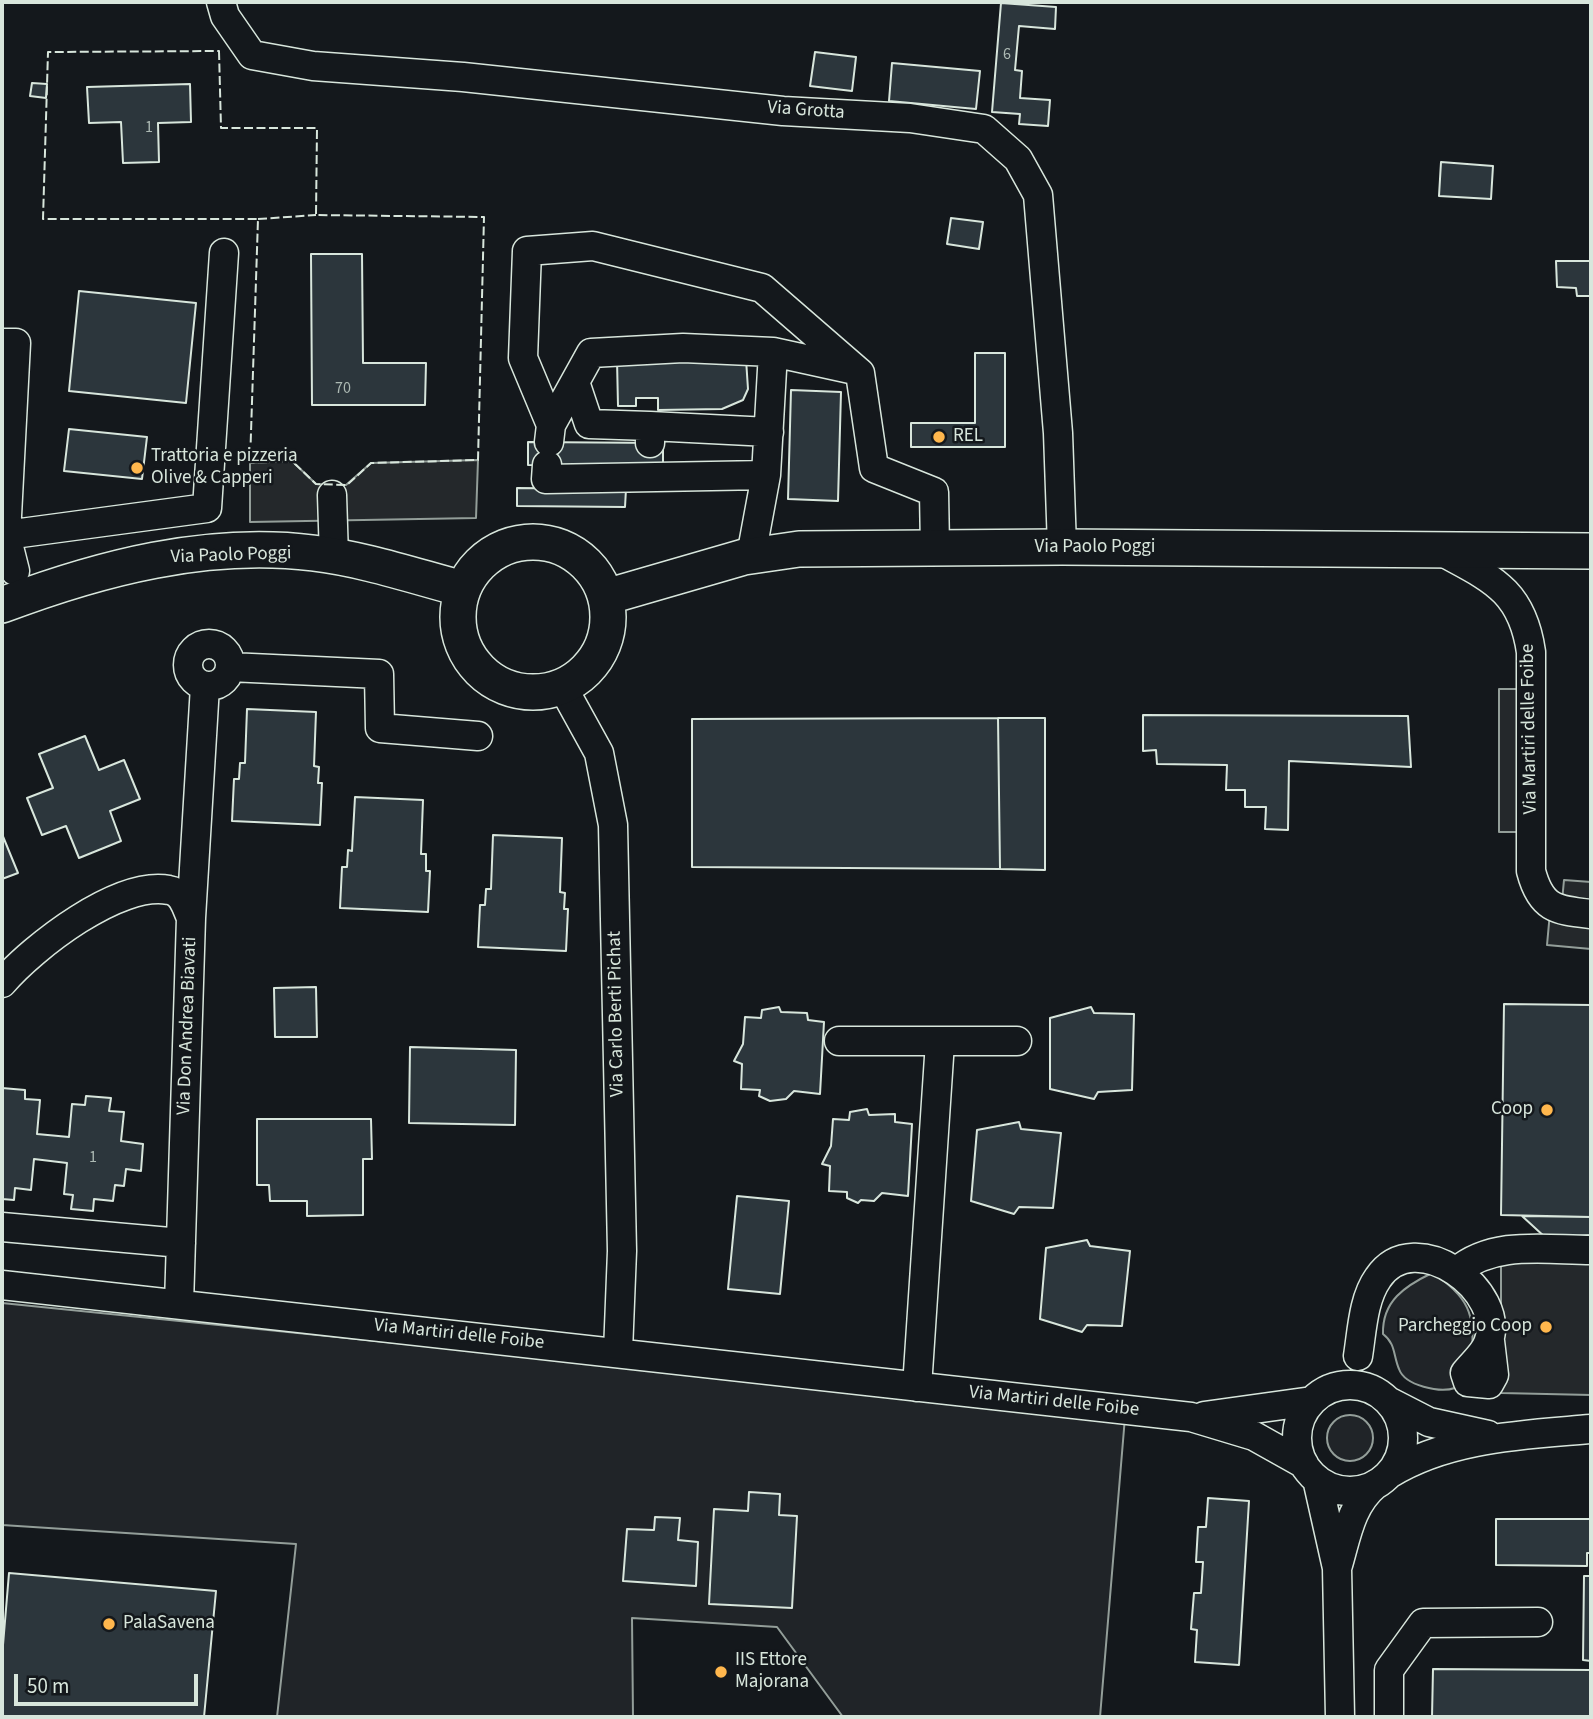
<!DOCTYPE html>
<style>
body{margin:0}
#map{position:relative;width:1593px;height:1719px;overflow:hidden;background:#14181c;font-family:"Source Sans 3",sans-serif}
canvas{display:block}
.frame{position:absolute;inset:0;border:4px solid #d8e6dc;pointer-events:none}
.scale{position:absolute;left:14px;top:1674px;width:184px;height:32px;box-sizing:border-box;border:4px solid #d8e6dc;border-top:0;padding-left:9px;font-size:21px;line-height:24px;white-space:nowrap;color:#d8e6dc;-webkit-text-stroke:5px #14181c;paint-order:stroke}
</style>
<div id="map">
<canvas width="1593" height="1719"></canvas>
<div class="frame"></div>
<div class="scale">50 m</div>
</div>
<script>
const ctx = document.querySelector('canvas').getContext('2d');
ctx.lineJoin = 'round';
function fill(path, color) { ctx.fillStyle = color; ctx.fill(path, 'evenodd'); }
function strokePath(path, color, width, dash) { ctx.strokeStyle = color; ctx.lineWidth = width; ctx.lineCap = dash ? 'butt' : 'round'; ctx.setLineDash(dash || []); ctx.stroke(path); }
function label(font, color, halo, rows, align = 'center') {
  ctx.font = font + ' "Source Sans 3",sans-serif'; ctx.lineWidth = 5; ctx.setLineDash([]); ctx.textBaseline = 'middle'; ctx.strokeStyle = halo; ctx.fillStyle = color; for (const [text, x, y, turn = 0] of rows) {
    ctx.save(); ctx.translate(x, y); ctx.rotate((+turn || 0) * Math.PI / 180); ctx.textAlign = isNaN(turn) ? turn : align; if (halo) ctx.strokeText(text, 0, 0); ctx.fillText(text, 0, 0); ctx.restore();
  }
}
const green = new Path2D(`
 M 1432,1273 C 1467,1295 1477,1315 1471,1356 L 1452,1369 L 1455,1388 C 1440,1393 1405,1386 1399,1369 C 1393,1355 1396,1344 1383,1334 C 1382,1301 1405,1286 1432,1273 Z
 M 2,1303 L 1125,1417 L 1100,1717 L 843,1717 L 777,1627 L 632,1618 L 633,1717 L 277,1717 L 296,1544 L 2,1525 Z
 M1327 1438a23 23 0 1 1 46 0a23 23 0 1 1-46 0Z`);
fill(green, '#202428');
strokePath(green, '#939e99', 2);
const parking = new Path2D(`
 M 478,460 L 476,518 L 250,522 L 250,463 L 292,461 L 316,484 L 346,485 L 371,463 Z
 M 1499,689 L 1519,689 L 1519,832 L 1499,832 Z
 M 1564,880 L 1591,882 L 1591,949 L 1547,945 L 1550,912 L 1561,912 Z
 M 1501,1260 L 1591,1261 L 1591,1395 L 1501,1393 Z`);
fill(parking, '#24282b');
strokePath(parking, '#939e99', 2);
const building = new Path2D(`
 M 1001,3 L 1056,7 L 1055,29 L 1019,26 L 1015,70 L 1022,71 L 1020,98 L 1050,100 L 1048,126 L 1019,124 L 1020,114 L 992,112 Z
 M 815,52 L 856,57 L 852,91 L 810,86 Z
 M 892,63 L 980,71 L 976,109 L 889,101 Z
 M 32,83 L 47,84 L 46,98 L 30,96 Z
 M 190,84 L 191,122 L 158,123 L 159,162 L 123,163 L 121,122 L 89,123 L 87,87 Z
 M 1441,162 L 1493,166 L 1491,199 L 1439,196 Z
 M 951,218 L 983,222 L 979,249 L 947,244 Z
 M 311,254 L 362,254 L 363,363 L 426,363 L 425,405 L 312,405 Z
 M 1556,261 L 1591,261 L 1591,296 L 1577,296 L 1576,288 L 1557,287 Z
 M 79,291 L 196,303 L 186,403 L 69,391 Z
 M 975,353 L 1005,353 L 1005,447 L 911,447 L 911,423 L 975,423 Z
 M 746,359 L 748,389 L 743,400 L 722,409 L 658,410 L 658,398 L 636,398 L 636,406 L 618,406 L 617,360 Z
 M 791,390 L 841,392 L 838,501 L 788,499 Z
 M 69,429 L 147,437 L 142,479 L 64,471 Z
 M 528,442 L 663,443 L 663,466 L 528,465 Z
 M 517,488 L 626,489 L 625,507 L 517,506 Z
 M 247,709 L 316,712 L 314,766 L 319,767 L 318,783 L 322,783 L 320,825 L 232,821 L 234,779 L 239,779 L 240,763 L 245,763 Z
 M 1143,715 L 1408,716 L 1411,767 L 1289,761 L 1288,830 L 1265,829 L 1266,807 L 1245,807 L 1245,790 L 1226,790 L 1227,765 L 1157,764 L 1156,750 L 1143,751 Z
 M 998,718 L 1000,869 L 692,867 L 692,719 Z
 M 998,718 L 1045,718 L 1045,870 L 1000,869 Z
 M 85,736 L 99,770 L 124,760 L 140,799 L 110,811 L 121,841 L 79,858 L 66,826 L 42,835 L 27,798 L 53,788 L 39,754 Z
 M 355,797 L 423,800 L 421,854 L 426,854 L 426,871 L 430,871 L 428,912 L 340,908 L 342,867 L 347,867 L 348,850 L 352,851 Z
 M 2,834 L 18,873 L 2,879 Z
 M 493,835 L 562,838 L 560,892 L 565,893 L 564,909 L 568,909 L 566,951 L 478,947 L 480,905 L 485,905 L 486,889 L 491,889 Z
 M 316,987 L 317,1037 L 275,1037 L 274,988 Z
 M 1504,1004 L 1591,1005 L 1591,1217 L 1501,1215 Z
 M 779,1007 L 781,1012 L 807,1013 L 808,1020 L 824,1022 L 820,1094 L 794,1091 L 786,1099 L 770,1101 L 759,1096 L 760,1090 L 741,1089 L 742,1064 L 734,1061 L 743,1044 L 745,1017 L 761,1018 L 762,1010 Z
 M 1091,1007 L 1094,1013 L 1134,1014 L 1132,1090 L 1098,1092 L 1094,1099 L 1050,1089 L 1050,1018 Z
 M 410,1047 L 516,1050 L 515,1125 L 409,1123 Z
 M 2,1088 L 25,1090 L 25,1099 L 40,1100 L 37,1134 L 69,1137 L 72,1104 L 85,1105 L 86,1096 L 111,1098 L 109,1111 L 124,1112 L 121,1141 L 143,1144 L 141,1171 L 126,1169 L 124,1186 L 115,1185 L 113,1201 L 94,1199 L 93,1211 L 71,1209 L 73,1195 L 64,1194 L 67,1163 L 34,1159 L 31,1190 L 15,1188 L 14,1200 L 2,1199 Z
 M 867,1109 L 869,1115 L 895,1114 L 895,1122 L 912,1124 L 908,1196 L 882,1193 L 874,1201 L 861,1200 L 858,1203 L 847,1198 L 847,1192 L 829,1191 L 830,1166 L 822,1164 L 831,1146 L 833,1119 L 849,1120 L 850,1112 Z
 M 257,1119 L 371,1119 L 372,1159 L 363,1159 L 363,1215 L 307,1216 L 307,1201 L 270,1201 L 269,1185 L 257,1185 Z
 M 1019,1122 L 1021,1129 L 1061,1133 L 1053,1208 L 1019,1207 L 1014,1214 L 971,1201 L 977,1130 Z
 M 737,1196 L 789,1201 L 780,1294 L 728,1289 Z
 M 1522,1216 L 1591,1217 L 1591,1235 L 1546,1238 Z
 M 1087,1240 L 1090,1246 L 1130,1251 L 1122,1326 L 1087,1325 L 1082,1332 L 1040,1319 L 1046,1248 Z
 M 749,1492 L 780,1494 L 779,1515 L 797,1516 L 792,1608 L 709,1604 L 714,1509 L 748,1511 Z
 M 1208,1498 L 1249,1501 L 1239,1665 L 1195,1662 L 1197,1630 L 1191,1629 L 1194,1593 L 1201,1593 L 1203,1562 L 1196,1562 L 1198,1527 L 1206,1527 Z
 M 655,1517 L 680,1518 L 678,1540 L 698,1542 L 696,1586 L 623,1581 L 627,1529 L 654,1530 Z
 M 1496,1519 L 1591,1519 L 1591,1553 L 1587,1553 L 1587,1566 L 1496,1565 Z
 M 9,1573 L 216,1591 L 204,1717 L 2,1717 L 2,1657 Z
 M 1584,1576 L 1591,1576 L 1591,1661 L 1583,1660 Z
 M 1433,1669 L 1591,1670 L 1591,1717 L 1432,1717 Z`);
fill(building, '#2c363c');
strokePath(building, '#d8e6dc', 2);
const minor = new Path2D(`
 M 221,2 L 225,16 L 252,55 L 313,66 L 463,77 L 783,111 L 910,118 L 984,129 L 1018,159 L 1038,195 L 1058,433 L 1062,547
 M 2,343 L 16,343 L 6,535 L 207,508 L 224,253
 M 575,382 L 589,424 L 650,426 L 650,443
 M 551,425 L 591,353 L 683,348 L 773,352
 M 650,426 L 769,432
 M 549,442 L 551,425 L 523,358 L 527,251 L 593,246 L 762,288 L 860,373 L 874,468 L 934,492 L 935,548
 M 547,465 L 546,479 L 766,475 L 751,556
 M 766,475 L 773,352 L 855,370
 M 332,495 L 334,557
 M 2,535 L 6,535 L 15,571
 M 1439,550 C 1490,578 1522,589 1531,652 L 1531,871 C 1541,909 1556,910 1591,914
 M188 665a21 21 0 1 1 42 0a21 21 0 1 1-42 0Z
 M 230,667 L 379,674 L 380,728 L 478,736
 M 562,686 L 599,753 L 613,825 L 622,1251 L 618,1352
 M 191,918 L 205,686
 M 2,983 C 33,947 119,880 169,890 C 183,892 186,907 191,918 L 179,1304
 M 839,1041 L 1017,1041
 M 2,1227 L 181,1243
 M 1457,1271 C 1494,1240 1546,1250 1591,1250
 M 2,1285 L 1191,1417 L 1254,1436 L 1304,1464
 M 1358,1356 C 1362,1331 1363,1299 1378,1278 C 1415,1223 1509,1292 1488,1343 C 1484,1354 1473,1363 1465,1373 L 1468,1382 L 1489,1384 L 1494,1375 L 1490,1341
 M1297 1438a53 53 0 1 1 106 0a53 53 0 1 1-106 0Z
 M 917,1387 L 940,1042
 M 1390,1402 L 1429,1422 L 1488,1435
 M 1204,1416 L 1312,1401
 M 1389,1474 C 1449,1437 1523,1435 1591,1429
 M 1317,1479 L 1337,1568 L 1340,1717
 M 1338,1565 C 1347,1534 1351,1505 1376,1484
 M 1389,1717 L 1389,1670 L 1423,1623 L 1538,1622`);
const major = new Path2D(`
 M458 617a75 75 0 1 1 150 0a75 75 0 1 1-150 0Z
 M 606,597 L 744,557 L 799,549 L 1062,547 L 1591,551
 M 2,605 C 100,568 207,540 313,553 C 364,559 414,576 463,589`);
strokePath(minor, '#d8e6dc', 31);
strokePath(major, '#d8e6dc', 38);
strokePath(minor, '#14181c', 28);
strokePath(major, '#14181c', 35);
strokePath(new Path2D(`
 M 219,51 L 221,128 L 317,128 L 316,215 L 484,217 L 478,460 L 371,463 L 347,485 L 316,484 L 292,461 L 250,463 L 258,219 L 43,219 L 48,52 Z
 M 258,219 L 316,215`), '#d8e6dc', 2, [9, 3.5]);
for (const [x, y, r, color] of [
 [939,437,7,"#ffb74d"],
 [137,468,7,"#ffb74d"],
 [1547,1110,7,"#ffb74d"],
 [1546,1327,7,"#ffb74d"],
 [109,1624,7,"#ffb74d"],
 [721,1672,7,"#ffb74d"]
]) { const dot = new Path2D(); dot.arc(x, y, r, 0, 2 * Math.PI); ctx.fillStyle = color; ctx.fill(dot); strokePath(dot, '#14181c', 2.5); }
label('16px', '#adbab4', null, [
 ["6",1007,55],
 ["1",149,128],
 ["70",343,389],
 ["1",93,1158]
]);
label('19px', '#d8e6dc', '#14181c', [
 ["Via Grotta",806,111,4],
 ["Via Paolo Poggi",1095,548],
 ["Via Paolo Poggi",231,556,-2],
 ["Via Martiri delle Foibe",1530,729,-91],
 ["Via Carlo Berti Pichat",617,1014,-91],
 ["Via Don Andrea Biavati",188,1026,-88],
 ["Via Martiri delle Foibe",459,1335,6],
 ["Via Martiri delle Foibe",1054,1402,6]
]);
label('19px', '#d8e6dc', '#14181c', [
 ["REL",953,437],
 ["Trattoria e pizzeria",151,457],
 ["Olive & Capperi",151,479],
 ["Coop",1533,1110,"right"],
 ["Parcheggio Coop",1532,1327,"right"],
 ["PalaSavena",123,1624],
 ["IIS Ettore",735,1661],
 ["Majorana",735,1683]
], 'left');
</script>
